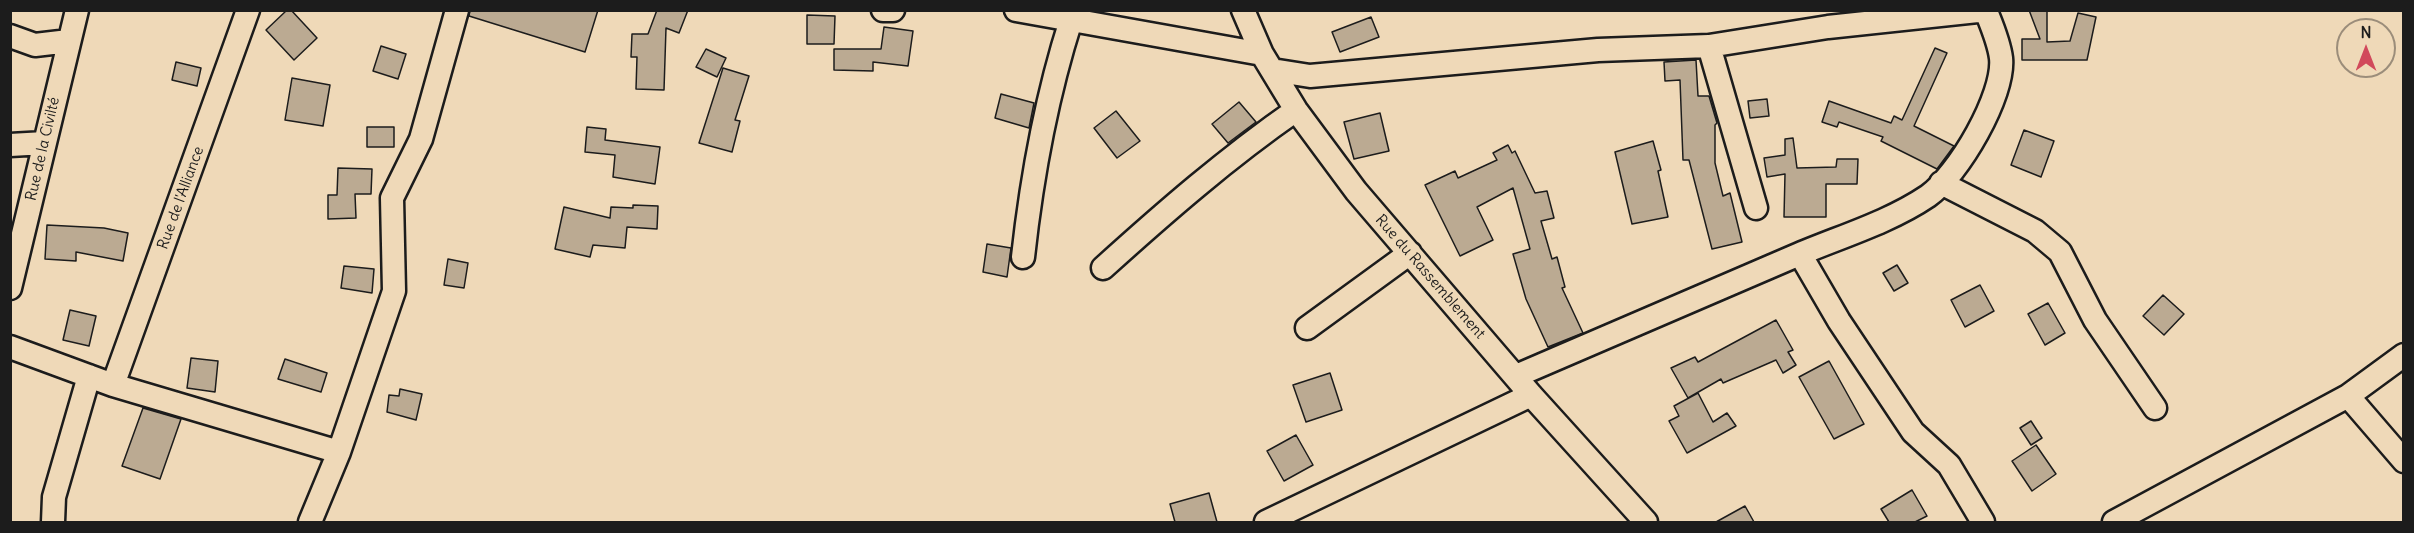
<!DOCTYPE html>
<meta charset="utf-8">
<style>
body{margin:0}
#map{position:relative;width:2414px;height:533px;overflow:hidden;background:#efd9b8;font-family:Delius,sans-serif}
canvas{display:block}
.frame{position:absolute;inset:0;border:12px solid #1c1c1c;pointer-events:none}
.north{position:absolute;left:2336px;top:18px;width:60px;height:60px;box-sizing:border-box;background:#efd9b8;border:2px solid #9b8d7a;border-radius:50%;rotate:0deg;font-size:16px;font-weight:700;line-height:24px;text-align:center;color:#1c1c1c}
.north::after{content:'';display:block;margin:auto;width:21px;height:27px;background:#d1495b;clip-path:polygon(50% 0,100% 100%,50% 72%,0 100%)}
</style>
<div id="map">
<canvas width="2414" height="533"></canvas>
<div class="frame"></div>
<div class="north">N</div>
</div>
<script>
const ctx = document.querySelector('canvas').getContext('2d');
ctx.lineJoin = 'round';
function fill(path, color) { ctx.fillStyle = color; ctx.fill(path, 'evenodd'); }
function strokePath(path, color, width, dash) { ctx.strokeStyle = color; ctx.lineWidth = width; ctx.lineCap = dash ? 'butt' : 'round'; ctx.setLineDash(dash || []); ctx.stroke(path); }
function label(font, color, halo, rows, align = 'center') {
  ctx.font = font + ' Delius,sans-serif'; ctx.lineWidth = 4.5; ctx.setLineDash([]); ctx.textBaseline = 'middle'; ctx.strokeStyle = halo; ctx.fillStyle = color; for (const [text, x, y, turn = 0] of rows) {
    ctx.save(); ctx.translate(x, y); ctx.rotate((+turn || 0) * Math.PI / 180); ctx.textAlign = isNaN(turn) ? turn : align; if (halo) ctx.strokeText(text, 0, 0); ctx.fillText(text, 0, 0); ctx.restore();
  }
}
const building = new Path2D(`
 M 287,10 L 291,10 L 317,38 L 294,60 L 266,30 Z
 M 470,10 L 598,10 L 585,52 L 469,16 Z
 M 657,10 L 688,10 L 679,33 L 666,28 L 664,90 L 636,89 L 637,57 L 631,57 L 632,34 L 648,34 Z
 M 2029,10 L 2047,10 L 2047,42 L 2070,41 L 2078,13 L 2096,17 L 2087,60 L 2022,60 L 2022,39 L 2040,39 Z
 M 807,15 L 835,16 L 834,44 L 807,44 Z
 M 1371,17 L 1379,37 L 1340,52 L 1332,32 Z
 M 884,27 L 913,31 L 908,66 L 873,62 L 873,71 L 834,70 L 834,49 L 881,49 Z
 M 381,46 L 406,54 L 398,79 L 373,71 Z
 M 1935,48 L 1947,53 L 1914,126 L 1954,146 L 1937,169 L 1881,141 L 1883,137 L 1839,122 L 1837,127 L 1822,122 L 1829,101 L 1891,123 L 1894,116 L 1902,120 Z
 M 706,49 L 726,58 L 717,77 L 696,67 Z
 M 1696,60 L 1698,96 L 1709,96 L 1717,123 L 1715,125 L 1715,163 L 1723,196 L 1730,193 L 1742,242 L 1712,249 L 1689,160 L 1683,160 L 1680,80 L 1665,81 L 1664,62 Z
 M 176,62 L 201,68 L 197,86 L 172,80 Z
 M 723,68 L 749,76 L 735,120 L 740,121 L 732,152 L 699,143 Z
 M 292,78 L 330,85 L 323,126 L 285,120 Z
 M 1001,94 L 1034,103 L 1029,128 L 995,118 Z
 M 1767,99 L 1769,116 L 1750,118 L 1748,101 Z
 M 1239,102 L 1256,122 L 1228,143 L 1212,124 Z
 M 1116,111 L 1140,141 L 1117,158 L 1094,128 Z
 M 1380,113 L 1389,151 L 1354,159 L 1344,122 Z
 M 367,127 L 394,127 L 394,147 L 367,147 Z
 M 587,127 L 606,129 L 605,140 L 660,147 L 655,184 L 613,177 L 615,155 L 585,152 Z
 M 2024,130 L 2054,141 L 2041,177 L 2011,165 Z
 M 1793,138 L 1797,168 L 1836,167 L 1837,159 L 1858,159 L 1857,184 L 1826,184 L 1826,217 L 1784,217 L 1785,174 L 1767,177 L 1764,158 L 1785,155 L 1785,139 Z
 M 1653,141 L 1661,170 L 1658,171 L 1668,217 L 1632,224 L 1615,152 Z
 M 1508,145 L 1512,153 L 1515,151 L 1535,193 L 1547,191 L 1554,218 L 1541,221 L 1552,259 L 1557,257 L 1565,287 L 1562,288 L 1583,333 L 1548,347 L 1526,299 L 1513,254 L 1530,249 L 1513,188 L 1477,207 L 1493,240 L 1460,256 L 1425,185 L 1455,171 L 1458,178 L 1497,160 L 1493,153 Z
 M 338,168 L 372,169 L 371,194 L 355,194 L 356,218 L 328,219 L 328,195 L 337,195 Z
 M 633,205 L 658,206 L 657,229 L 627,227 L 625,248 L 593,245 L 590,257 L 555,249 L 564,207 L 610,218 L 611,207 L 633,208 Z
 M 47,225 L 104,228 L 128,233 L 123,261 L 76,252 L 76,261 L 45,259 Z
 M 987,244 L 1011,248 L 1007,277 L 983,272 Z
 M 448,259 L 468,263 L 464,288 L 444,285 Z
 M 1897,265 L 1908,283 L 1894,291 L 1883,273 Z
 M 344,266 L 374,269 L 372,293 L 341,288 Z
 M 1980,285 L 1994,311 L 1965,327 L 1951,300 Z
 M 2163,295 L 2184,314 L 2164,335 L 2143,316 Z
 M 2048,303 L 2065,333 L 2045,345 L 2028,314 Z
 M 70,310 L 96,316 L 89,346 L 63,340 Z
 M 1776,320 L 1793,350 L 1788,352 L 1796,365 L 1783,373 L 1776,360 L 1723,383 L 1721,379 L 1688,398 L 1671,368 L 1695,357 L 1698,362 Z
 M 191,358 L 218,361 L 215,392 L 187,388 Z
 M 285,359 L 327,373 L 321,392 L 278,379 Z
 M 1829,361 L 1864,424 L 1834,439 L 1799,377 Z
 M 1330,373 L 1342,410 L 1306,422 L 1293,385 Z
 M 400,389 L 422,394 L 416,420 L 387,412 L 389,395 L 399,396 Z
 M 1698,393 L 1713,422 L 1727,413 L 1736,426 L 1687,453 L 1669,421 L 1679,416 L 1674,406 Z
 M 143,408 L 181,419 L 160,479 L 122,466 Z
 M 2031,421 L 2042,438 L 2031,445 L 2020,428 Z
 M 1296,435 L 1313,465 L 1284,481 L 1267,451 Z
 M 2036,445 L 2056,474 L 2032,491 L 2012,461 Z
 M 1912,490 L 1927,516 L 1915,522 L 1889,522 L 1881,509 Z
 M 1209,493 L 1217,522 L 1175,522 L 1170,504 Z
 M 1745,506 L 1754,522 L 1716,522 Z`);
fill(building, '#bbaa92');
strokePath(building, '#1c1c1c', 1.5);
const minor = new Path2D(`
 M 883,10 L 893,10
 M 1016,10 L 1262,54
 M 1243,10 L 1262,54 L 1296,110 L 1356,191 L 1531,395 L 1646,522
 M 10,36 L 35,45 L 69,41
 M 1709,46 L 1756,208
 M 1272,70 L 1310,76 L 1598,50 L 1709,46 L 1828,27 L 1987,10
 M 10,145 L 45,143
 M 1941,183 L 2035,231 L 2060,252 L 2095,320 L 2155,408
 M 1800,254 L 1839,321 L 1913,432 L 1949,465 L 1983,522
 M 1023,257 C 1032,175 1046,98 1071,20
 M 1103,268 C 1165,212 1227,158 1296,110
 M 10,288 L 77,10
 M 1307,328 L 1410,253
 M 10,347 L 113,385 L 339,452
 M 1516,376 C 1609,336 1702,296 1795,256 C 1839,237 1888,223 1928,196 C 1958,175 2005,95 2001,58 C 1999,42 1992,26 1986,11
 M 113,385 L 248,10
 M 2348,396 L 2404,461
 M 53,522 L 54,497 L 89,376
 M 310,522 L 339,452 L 394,291 L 392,198 L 421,139 L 457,10
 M 1266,522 L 1531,395
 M 2114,522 L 2348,396 L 2404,355`);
strokePath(minor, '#1c1c1c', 27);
strokePath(minor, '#efd9b8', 22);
label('15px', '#1c1c1c', '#efd9b8', [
 ["Rue de la Civilté",43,149,-77],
 ["Rue de l'Alliance",181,198,-70],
 ["Rue du Rassemblement",1430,277,49]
]);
</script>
